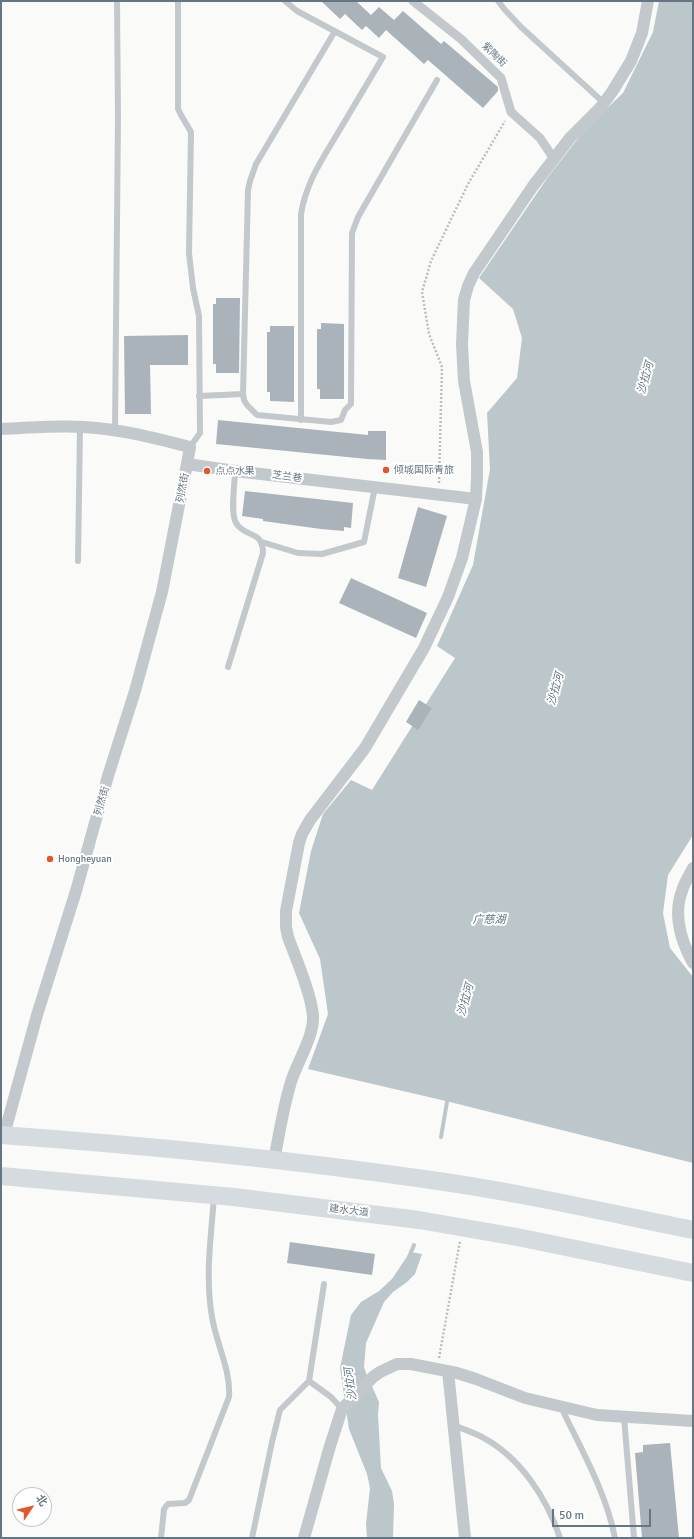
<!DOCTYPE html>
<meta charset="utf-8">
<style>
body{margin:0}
#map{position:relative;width:694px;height:1539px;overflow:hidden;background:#fafaf8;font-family:Signika,"Noto Sans SC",sans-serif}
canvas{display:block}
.frame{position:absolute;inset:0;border:2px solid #657683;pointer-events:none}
.north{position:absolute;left:12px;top:1487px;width:40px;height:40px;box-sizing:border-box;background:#fff;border:1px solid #c1c8cd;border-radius:50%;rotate:55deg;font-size:11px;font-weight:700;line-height:16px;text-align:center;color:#657683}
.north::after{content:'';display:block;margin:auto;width:14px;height:18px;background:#e4572e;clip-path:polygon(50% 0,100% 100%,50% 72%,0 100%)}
.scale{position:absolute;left:552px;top:1509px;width:99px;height:18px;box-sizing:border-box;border:2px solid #657683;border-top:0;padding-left:5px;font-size:12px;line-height:14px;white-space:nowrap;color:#657683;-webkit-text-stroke:3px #fff;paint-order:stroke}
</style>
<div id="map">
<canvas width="694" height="1539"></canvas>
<div class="frame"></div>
<div class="north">北</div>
<div class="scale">50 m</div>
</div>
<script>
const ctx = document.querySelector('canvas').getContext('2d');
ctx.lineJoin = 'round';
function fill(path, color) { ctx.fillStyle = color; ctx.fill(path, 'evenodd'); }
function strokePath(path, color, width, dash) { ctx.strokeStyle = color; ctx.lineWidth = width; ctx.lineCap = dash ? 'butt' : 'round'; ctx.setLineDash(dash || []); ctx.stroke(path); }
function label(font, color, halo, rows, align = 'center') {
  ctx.font = font + ' Signika,"Noto Sans SC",sans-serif'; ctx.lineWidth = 4; ctx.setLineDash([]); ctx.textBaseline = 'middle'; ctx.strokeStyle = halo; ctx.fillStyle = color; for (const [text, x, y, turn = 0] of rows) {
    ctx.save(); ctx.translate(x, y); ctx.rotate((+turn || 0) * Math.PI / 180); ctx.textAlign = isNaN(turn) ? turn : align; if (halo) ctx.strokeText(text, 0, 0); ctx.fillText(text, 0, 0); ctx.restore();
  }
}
fill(new Path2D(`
 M 659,1 L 693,1 L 693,835 L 668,875 L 663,913 L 670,948 L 693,977 L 693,1163 L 446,1101 L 308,1069 L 328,1014 L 320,959 L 299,913 L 311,851 L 323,814 L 351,780 L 372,790 L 455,658 L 437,646 L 473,565 L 490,469 L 487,413 L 517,378 L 522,338 L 513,309 L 479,278 L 548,177 L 587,127 L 623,93 L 653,32 Z
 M 410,1252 L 422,1254 L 415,1274 L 407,1282 L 393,1292 L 384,1302 L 366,1343 L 364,1367 L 366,1373 L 379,1402 L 378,1415 L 381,1468 L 392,1491 L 394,1504 L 393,1538 L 367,1538 L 366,1524 L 370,1488 L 367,1474 L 349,1429 L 340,1368 L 351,1315 L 361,1302 L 379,1291 L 392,1279 Z`), '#bbc7cb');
strokePath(new Path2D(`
 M 441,1137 L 448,1096
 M 409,1257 L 414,1245`), '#bbc7cb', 4);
fill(new Path2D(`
 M 321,1 L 356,1 L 371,15 L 379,7 L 394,20 L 403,11 L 441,44 L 444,41 L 498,87 L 498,91 L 483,108 L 428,60 L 424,64 L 386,30 L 379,38 L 366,26 L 362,30 L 345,14 L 340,19 Z
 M 216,298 L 240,298 L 239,373 L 216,373 L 216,364 L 213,364 L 213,304 L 216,304 Z
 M 321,323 L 344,324 L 344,399 L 320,399 L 320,389 L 317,389 L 317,329 L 321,329 Z
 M 270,326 L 294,326 L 294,402 L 270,401 L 270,392 L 267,392 L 267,332 L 270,332 Z
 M 188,335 L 188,365 L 150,365 L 151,414 L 125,414 L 124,336 Z
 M 218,420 L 368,435 L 368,431 L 386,431 L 386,460 L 367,459 L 216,444 Z
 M 245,491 L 353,503 L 351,528 L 344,527 L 344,531 L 321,529 L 263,521 L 263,519 L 242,516 Z
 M 418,507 L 447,516 L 426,587 L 398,578 Z
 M 351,578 L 427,613 L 416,638 L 339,603 Z
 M 419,700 L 432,708 L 418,730 L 406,722 Z
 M 290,1242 L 375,1254 L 372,1275 L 287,1263 Z
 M 670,1443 L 679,1538 L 642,1538 L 635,1453 L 643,1452 L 643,1445 Z`), '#aab3b9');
strokePath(new Path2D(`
 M 439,483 L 442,367 L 429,334 L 422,292 L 431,261 L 468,184 L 505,121
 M 439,1358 L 460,1241`), '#bbbfc2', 2.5, [2, 2]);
strokePath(new Path2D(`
 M 178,1 L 178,109 L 181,115 L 191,132 L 189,253 L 193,288 L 199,316 L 200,433 L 190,447
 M 285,1 L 297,11 L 383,57 C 369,81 354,106 339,131 C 323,158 306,182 301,214 L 301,420
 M 498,1 L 505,10 L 521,27 L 604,103
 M 335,31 L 256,164 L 250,181 L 248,190 L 243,394 L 244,400 L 247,405 L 257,415 L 331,422 L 341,420 L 345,410 L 351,404 L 352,233 L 358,217 L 437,80
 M 199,396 L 243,394
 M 115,430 L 118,117 L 117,1
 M 262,542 L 298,553 L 322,554 L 364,542 L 375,487
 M 78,561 L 80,427
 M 228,667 L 263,553 C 263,530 245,538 236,523 C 230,513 235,484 235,471
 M 309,1381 L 331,1397 L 342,1409
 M 561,1407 C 581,1449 606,1492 615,1538
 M 624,1417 L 634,1538
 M 453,1425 C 463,1429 472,1432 482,1437 C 520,1457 547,1498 560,1538
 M 161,1538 L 164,1509 L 168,1504 L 185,1503 L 189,1500 L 229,1397 C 231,1370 216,1343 212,1317 C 205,1277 211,1237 214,1197
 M 252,1538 L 272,1442 L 280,1410 L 309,1381 L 324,1284`), '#c3c8cc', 6);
strokePath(new Path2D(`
 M 413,1 L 461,39 L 501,78 L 511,112 L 540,138 L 554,159`), '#c3c8cc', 9);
strokePath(new Path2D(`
 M 1,429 C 28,428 57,425 84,427 C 120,429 155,438 190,447 L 187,464 L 235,471 L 476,499
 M 693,868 C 689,876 684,883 682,891 C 673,915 681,941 693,963
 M 4,1135 L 37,1015 L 76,891 L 108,776 L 135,691 L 162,592 L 187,464
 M 274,1161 C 279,1135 283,1108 291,1082 C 297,1062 314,1037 313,1016 C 311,993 296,959 288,937 L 286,927 L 286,911 L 299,843 L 302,834 L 310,820 L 365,748 L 424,648 L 448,597 L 462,558 L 476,499 L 477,477 L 477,452 L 464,381 L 462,344 L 464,300 L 468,286 L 474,273 L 533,186 L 570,138 L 600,108 L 612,92 L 631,61 L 642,33 L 648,1
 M 448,1371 L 465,1538
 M 304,1538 L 330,1446 L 342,1409 L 373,1377 L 380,1372 L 397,1364 L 411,1364 L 457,1373 L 476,1379 L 525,1398 L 597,1415 L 693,1421`), '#c3c8cc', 12);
strokePath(new Path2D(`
 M 1,1135 C 142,1145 284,1159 424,1179 C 514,1191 604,1212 693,1230
 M 1,1176 L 234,1197 L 419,1220 L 517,1237 L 693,1273`), '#d6dbdf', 18);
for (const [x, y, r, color] of [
 [386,470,4,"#e4572e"],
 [207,471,4,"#e4572e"],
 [50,859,4,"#e4572e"]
]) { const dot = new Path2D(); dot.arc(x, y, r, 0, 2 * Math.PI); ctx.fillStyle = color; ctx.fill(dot); strokePath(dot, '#fff', 1.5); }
label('10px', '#657683', '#fff', [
 ["紫陶街",494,55,44],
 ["芝兰巷",287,477,7],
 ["列然街",183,488,-79],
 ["列然街",102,801,-74],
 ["建水大道",349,1211,7]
]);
label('10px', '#657683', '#fff', [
 ["倾城国际青旅",394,470],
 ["点点水果",215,471],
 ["Hongheyuan",58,859]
], 'left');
label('italic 11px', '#60757c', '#fff', [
 ["沙拉河",646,378,-74],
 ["沙拉河",556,689,-74],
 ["广慈湖",489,920],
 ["沙拉河",466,1000,-74],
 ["沙拉河",351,1384,-97]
]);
</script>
